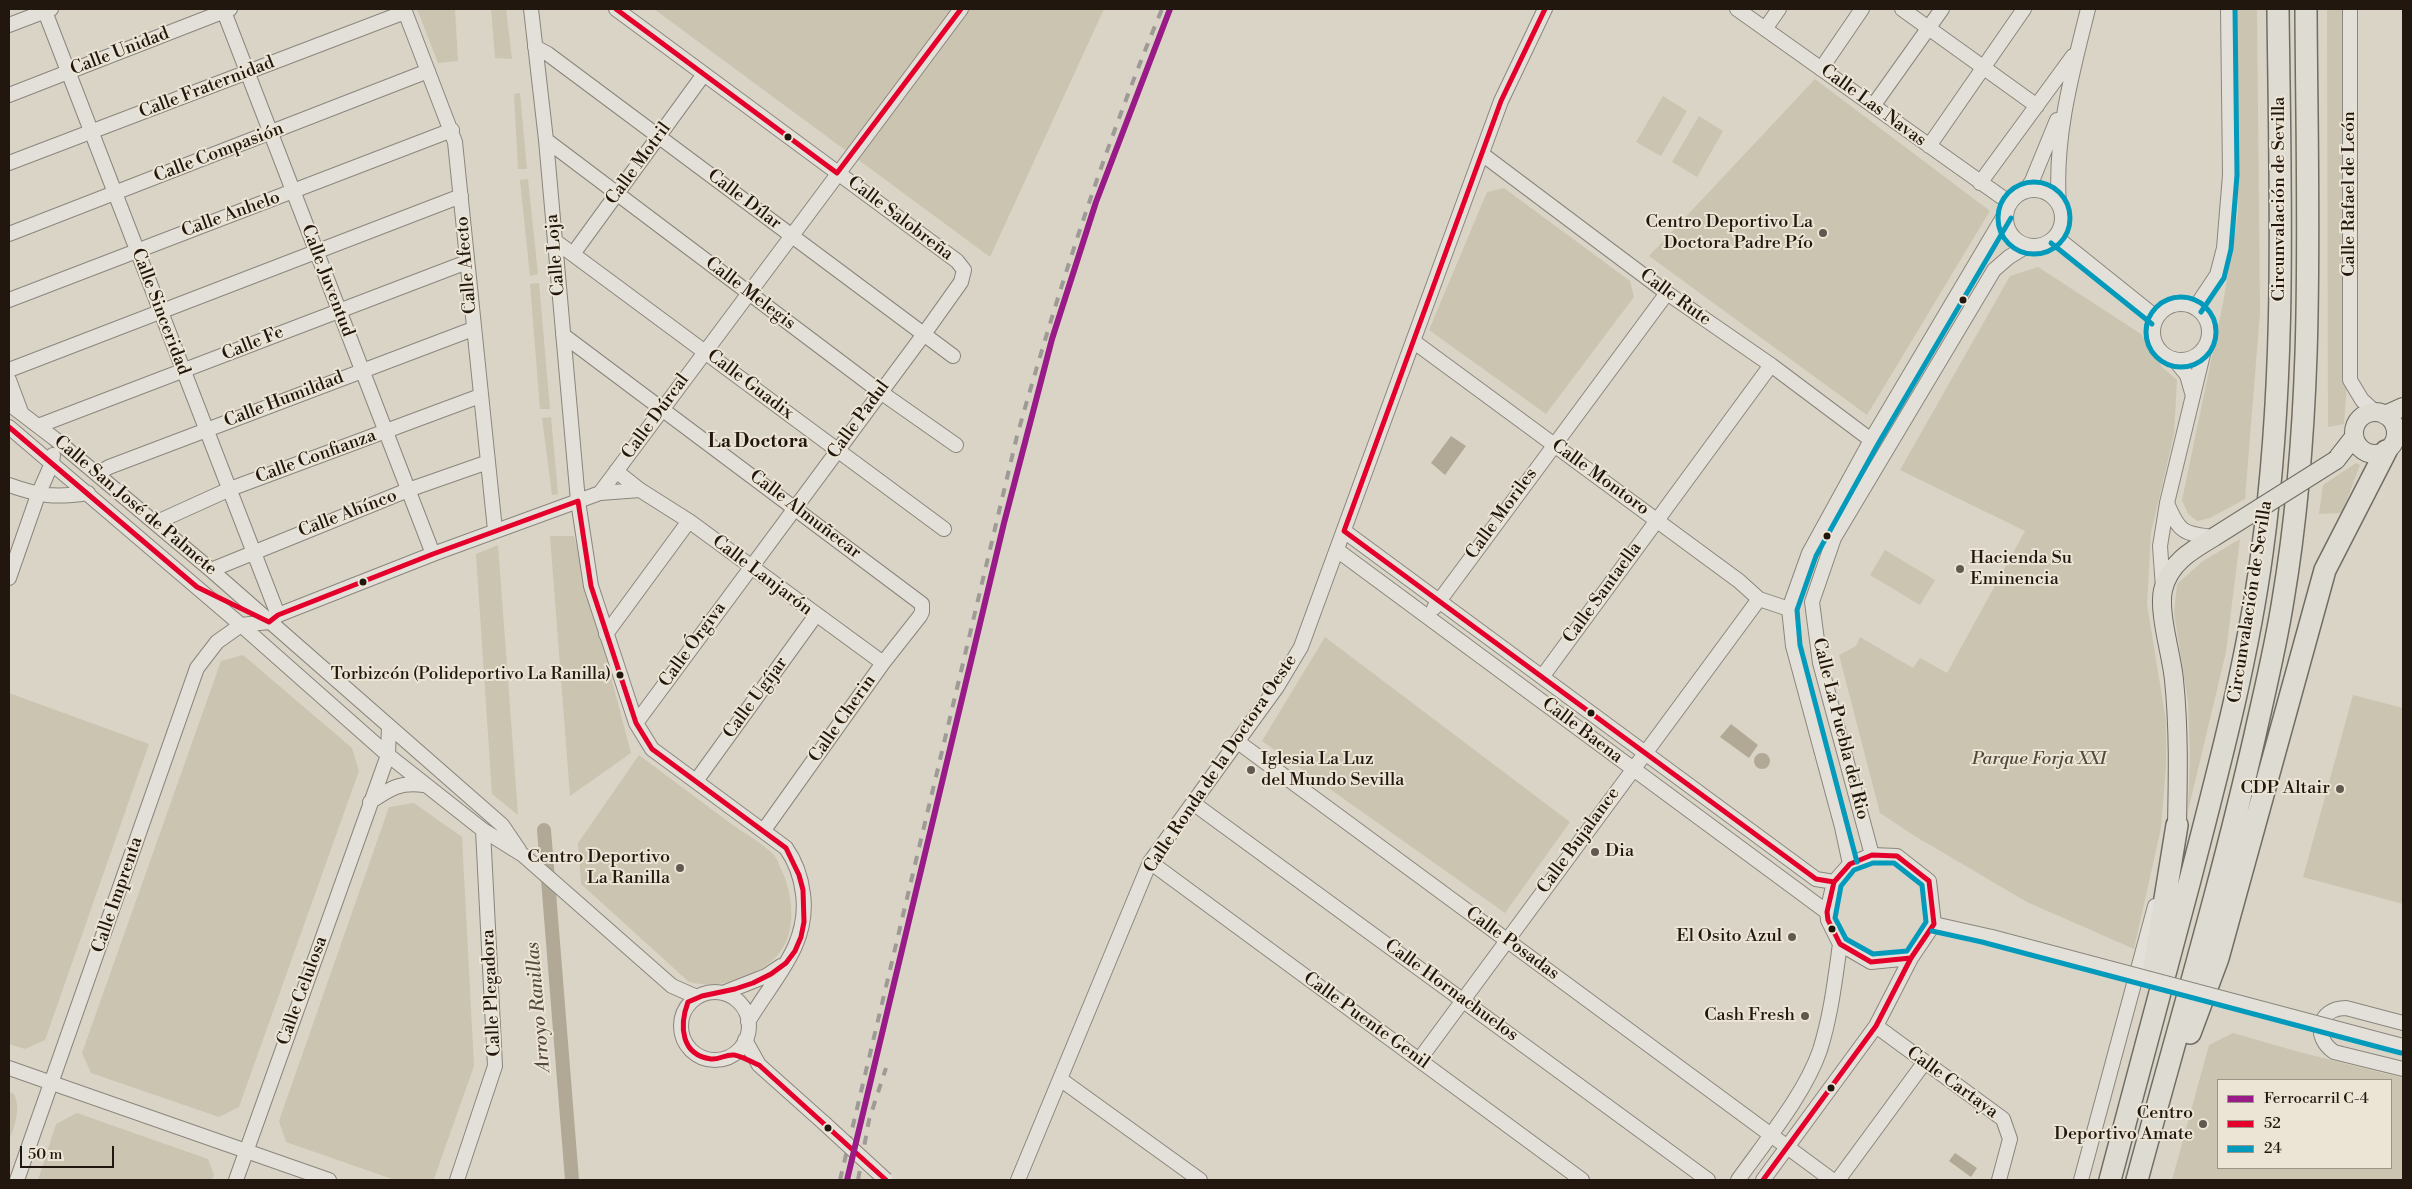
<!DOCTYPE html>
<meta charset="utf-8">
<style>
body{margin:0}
#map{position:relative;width:2412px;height:1189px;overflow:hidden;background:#d9d4c6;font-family:"Libre Bodoni",serif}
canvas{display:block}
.frame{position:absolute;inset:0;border:10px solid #21170f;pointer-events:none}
.legend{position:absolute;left:2217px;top:1079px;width:175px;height:90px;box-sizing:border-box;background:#ece5d5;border:1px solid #9b9386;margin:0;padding:6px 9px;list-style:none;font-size:15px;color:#21170f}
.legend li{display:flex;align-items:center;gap:10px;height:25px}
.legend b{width:25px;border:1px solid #9b9386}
.scale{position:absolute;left:20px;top:1146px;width:94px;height:22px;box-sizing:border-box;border:2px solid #21170f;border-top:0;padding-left:6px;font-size:15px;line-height:18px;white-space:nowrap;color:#21170f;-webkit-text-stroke:4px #ece5d5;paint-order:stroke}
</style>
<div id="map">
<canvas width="2412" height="1189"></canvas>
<div class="frame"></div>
<ul class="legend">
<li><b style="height:6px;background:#991b87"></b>Ferrocarril C-4</li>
<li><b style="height:6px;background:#e4002b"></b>52</li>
<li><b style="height:6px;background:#039abb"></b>24</li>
</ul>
<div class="scale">50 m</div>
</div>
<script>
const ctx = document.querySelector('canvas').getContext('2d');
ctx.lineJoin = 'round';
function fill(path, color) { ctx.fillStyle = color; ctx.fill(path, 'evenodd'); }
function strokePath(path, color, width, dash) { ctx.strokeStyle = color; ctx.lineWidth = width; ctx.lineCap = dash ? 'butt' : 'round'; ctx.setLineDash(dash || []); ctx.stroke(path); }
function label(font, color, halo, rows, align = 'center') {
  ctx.font = font + ' "Libre Bodoni",serif'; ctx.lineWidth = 4; ctx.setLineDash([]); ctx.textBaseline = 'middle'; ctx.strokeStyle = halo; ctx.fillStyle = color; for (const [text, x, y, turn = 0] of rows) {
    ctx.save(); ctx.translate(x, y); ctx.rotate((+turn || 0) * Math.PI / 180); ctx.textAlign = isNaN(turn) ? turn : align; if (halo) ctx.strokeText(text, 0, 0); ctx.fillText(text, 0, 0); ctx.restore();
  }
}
fill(new Path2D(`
 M 417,9 L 455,9 L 458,61 L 438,63 Z
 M 491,9 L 506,9 L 512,59 L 495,58 Z
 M 654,9 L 1104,9 L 990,257 Z
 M 2235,9 L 2257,9 L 2260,313 L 2245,499 L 2210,518 L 2197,521 L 2188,514 L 2182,500 L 2223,303 L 2238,214 Z
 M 2327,9 L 2345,9 L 2347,383 L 2344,424 L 2328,427 Z
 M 1815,79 L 1990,211 L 1867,415 L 1649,256 Z
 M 520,93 L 527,169 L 518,169 L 514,94 Z
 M 1663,96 L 1687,111 L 1661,156 L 1636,142 Z
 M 1699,116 L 1723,131 L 1697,177 L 1672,162 Z
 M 528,179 L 538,274 L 530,276 L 520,180 Z
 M 1504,188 L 1630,281 L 1634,297 L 1546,414 L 1429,330 L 1487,192 Z
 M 2038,267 L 2141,334 L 2162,367 L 2177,380 L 2174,434 L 2151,533 L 2147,604 L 2166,721 L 2166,766 L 2161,828 L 2134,949 L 2027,902 L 1913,835 L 1880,813 L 1839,655 L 1856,646 L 1860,637 L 1913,668 L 1920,658 L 1947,673 L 2025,531 L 1900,470 L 2010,276 Z
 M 539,283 L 550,409 L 540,409 L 530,284 Z
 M 551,417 L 558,494 L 552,495 L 542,418 Z
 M 2356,463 L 2360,465 L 2342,513 L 2319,514 L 2323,485 Z
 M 550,536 L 574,536 L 631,753 L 570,796 Z
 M 2240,539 L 2226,652 L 2188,811 L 2190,755 L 2188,702 L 2174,613 L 2177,584 L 2203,561 Z
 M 498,545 L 518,815 L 492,794 L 476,554 Z
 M 1885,550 L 1935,580 L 1920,605 L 1870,575 Z
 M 1325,637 L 1570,822 L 1505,913 L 1262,741 Z
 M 243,655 L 352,748 L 359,771 L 239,1107 L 219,1117 L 91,1073 L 82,1053 L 221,661 Z
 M 9,693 L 149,744 L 45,1040 L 25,1049 L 9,1044 Z
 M 2353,695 L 2403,708 L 2403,904 L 2303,877 Z
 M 639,755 C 669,778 700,800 730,823 C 744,833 761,842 773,854 C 777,858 779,865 782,871 C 795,900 798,943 768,964 C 745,980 717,989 689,982 L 581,884 L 578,843 Z
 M 414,803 L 462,837 L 474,1066 L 434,1179 L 395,1180 L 286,1142 L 279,1121 L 389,807 Z
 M 2233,1033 L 2299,1052 L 2403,1078 L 2403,1180 L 2172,1180 L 2209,1045 ZM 2391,1080 L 2391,1168 L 2218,1168 L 2218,1080 Z
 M 9,1092 L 14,1094 C 21,1110 15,1125 9,1141 Z
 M 77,1113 L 208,1159 L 214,1175 L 212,1180 L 38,1180 L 56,1124 Z`), '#cbc4b1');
fill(new Path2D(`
 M 1451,436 L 1466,446 L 1445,475 L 1431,463 Z
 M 1731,724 L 1758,745 L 1749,758 L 1720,737 Z
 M1754 761a8 8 0 1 1 16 0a8 8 0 1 1-16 0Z
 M 1955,1153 L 1977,1168 L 1971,1177 L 1949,1161 Z`), '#b1a996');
strokePath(new Path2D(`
 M 544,830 L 572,1180`), '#b1a996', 14);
const minor = new Path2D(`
 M 44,9 L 278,615
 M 223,9 L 433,554
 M 404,9 L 455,142 L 495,530
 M 531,9 L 546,140 L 578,501 L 591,586 L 636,723 L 652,749 L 786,848 C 796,862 801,877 803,894 C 810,946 772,980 748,1022
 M 616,9 L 957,261 L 964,270 L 961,282 L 924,334 L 636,723
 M 1737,9 L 2010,203
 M 1902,9 L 2037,106
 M 2350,9 L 2350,380 L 2362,400 L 2375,412
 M 9,25 L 51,9
 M 1765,29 L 1779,9
 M 535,47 L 548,54 L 953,356
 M 1821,69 L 1862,9
 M 9,95 L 230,9
 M 1873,106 L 1942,9
 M 546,140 L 879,391 L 956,445
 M 1929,146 L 2024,9
 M 1482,154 L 1667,293 L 1771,365 L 1871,440
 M 9,163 L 405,12
 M 1980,183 L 2073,56
 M2006 218a28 28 0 1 1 56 0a28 28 0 1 1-56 0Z
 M 2025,191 L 2032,181 L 2057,120
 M 2059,204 C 2054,138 2072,73 2088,9
 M 9,234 L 428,71
 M 2056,237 L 2157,318
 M 555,241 L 944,529
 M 573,254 L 704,74
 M 9,300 L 452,130
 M2153 332a28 28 0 1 1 56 0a28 28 0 1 1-56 0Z
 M 2195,308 L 2217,275 L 2224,248 L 2230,175 L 2228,9
 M 563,335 L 922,604 L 922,612 L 920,616 L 883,663 L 764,830
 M 1413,341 L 1739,581 L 1759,599 L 1789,609
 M 2174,359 L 2187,375 L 2193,396
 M 9,370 L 461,196
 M 9,380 L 21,412
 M 9,404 L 55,439 L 211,570 L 502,825 L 519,850
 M 38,426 L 467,262
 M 9,427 L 241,625 L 388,755 L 483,830 L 523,855 L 672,986 L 697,997
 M 616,471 L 640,490 L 689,521 L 883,663
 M 97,474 L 109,467 L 473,329
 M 9,485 C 40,496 54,498 88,493
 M 600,493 L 961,9
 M 2167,503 C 2179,532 2183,534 2214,537
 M 155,523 L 230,489 L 480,396
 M 1344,531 L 1816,879 L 1834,882
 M 1337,550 L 1827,912
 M 211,570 L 408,490 L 488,462
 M 9,578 L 38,495 L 52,463 L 53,455
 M 2163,588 L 2160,546 L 2167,503 L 2205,346
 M 1434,608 L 1667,293
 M 272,620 L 278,615 L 433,554 L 600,493 L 640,490
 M 606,634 L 689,521
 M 1542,677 L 1771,365
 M 1238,742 L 1832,1180
 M 696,781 L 816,615
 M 370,802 C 391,788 399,782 424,785
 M 1193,803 L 1708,1180
 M 1872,855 L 1820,663 L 1812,602 L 1834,538 L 1994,270 L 2009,257 L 2027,246
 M 1872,855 L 1897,856 L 1929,881 L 1934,924 L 1911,958 L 1871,962 L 1840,944 L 1828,920 L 1827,912 L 1834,882 L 1850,864 Z
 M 1150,862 L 1582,1180
 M 1850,864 L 1842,827 L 1793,646 L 1789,609 L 1809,553 L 1871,440 L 2005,214
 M 1934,924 L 1992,937
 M681 1026a34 34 0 1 1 68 0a34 34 0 1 1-68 0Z
 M 723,993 L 766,976 L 781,966
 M 2403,1023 L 2346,1008 C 2318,1008 2312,1037 2334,1052 L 2403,1069
 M 1876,1026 L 2003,1119 L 2010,1139 L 1999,1180
 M 745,1040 L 759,1065 L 824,1123
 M 1419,1060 L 1759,599
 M 9,1068 L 329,1180
 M 1060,1079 L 1200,1180
 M 17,1180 L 197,668 L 217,642 L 241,625 L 269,622
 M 236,1180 L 388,755 L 389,726
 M 457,1180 L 495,1066 L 483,830
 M 1018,1180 L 1150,862 L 1277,687 L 1301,647 L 1501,101 L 1545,9
 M 1738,1180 C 1765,1142 1805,1094 1820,1050 C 1831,1015 1835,980 1840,944
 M 1763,1180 L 1876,1026 L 1911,958
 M 1838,1180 L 1924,1063
 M 2081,1180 L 2155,906`);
const major = new Path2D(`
 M2354 433a21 21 0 1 1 42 0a21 21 0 1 1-42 0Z
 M 2385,415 L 2403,407
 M 2336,460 L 2354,437
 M 2177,825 C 2178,777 2179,729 2174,680 C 2172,656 2158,613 2163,590 C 2169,563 2192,550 2214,537`);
const highway = new Path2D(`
 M 2154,966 L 2177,825
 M 2190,1033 L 2218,958 L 2325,570 L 2386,451
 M 2110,1180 C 2136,1080 2163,980 2190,880 C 2218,771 2247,664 2262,553 C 2287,372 2280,190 2278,9
 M 2137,1180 C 2177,1032 2221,884 2255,735 C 2265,690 2276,645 2283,600 C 2316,405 2307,206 2306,9`);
strokePath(minor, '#8a867d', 16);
strokePath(major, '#706d65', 20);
strokePath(highway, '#706d65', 24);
strokePath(minor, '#e3e0d9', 14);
strokePath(major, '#dedbd3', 18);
strokePath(highway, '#dedbd3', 21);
strokePath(new Path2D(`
 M 840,1180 L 1017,436 C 1058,291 1104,148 1162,9
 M 858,1180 L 869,1120 L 886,1068`), '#9e9b96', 4, [9, 9]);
const minorBridge = new Path2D(`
 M 1992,937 L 2403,1046
 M 824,1123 L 886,1180`);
const majorBridge = new Path2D(`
 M 2214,537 L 2336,460`);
strokePath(minorBridge, '#8a867d', 16, []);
strokePath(majorBridge, '#706d65', 20, []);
strokePath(minorBridge, '#e3e0d9', 14);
strokePath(majorBridge, '#dedbd3', 18);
strokePath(new Path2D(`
 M 616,9 L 837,173 L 961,9
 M 1545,9 L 1501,101 L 1344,531 L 1816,879 L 1834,882
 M 9,427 L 197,587 L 269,622 L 278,615 L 433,554 L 578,501 L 591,586 L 636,723 L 652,749 L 786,848 L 799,875 L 803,890 L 804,922 L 801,937 L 795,951 L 786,963 L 771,974 L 753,983 L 735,989 L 702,996 L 688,1002 C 679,1026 681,1055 711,1059 C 719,1060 726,1054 734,1055 C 742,1056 751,1062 759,1065 L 886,1180
 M 1872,855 L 1897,856 L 1929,881 L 1934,924 L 1911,958 L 1871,962 L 1840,944 L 1828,920 L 1827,912 L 1834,882 L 1850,864 Z
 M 1763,1180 L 1876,1026 L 1911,958`), '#e4002b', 5);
strokePath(new Path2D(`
 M1998 218a36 36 0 1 1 72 0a36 36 0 1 1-72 0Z
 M 2051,243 L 2152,324
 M2146 332a35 35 0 1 1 70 0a35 35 0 1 1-70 0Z
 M 2201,312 L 2224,278 L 2231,249 L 2237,175 L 2235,9
 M 1857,862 L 1800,645 L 1797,610 L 1816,556 L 1878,444 L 2011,218
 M 1873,863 L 1894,863 L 1922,885 L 1926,922 L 1907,951 L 1873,954 L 1846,939 L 1835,918 L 1841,886 L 1854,870 Z
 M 1932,931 L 1982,942 L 2401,1053`), '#039abb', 5);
strokePath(new Path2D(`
 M 847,1180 L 1004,523 L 1052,339 L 1096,202 L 1170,9`), '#991b87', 6);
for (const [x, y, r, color] of [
 [788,137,4.5,"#21170f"],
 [1823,233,5,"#61594f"],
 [1963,300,4.5,"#21170f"],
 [1827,536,4.5,"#21170f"],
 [1960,569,5,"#61594f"],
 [363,582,4.5,"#21170f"],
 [620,675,4.5,"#21170f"],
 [1591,713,4.5,"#21170f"],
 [1251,770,5,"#61594f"],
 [2340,789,5,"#61594f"],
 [1595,852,5,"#61594f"],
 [680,868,5,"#61594f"],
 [1832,929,4.5,"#21170f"],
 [1792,937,5,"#61594f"],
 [1805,1016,5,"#61594f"],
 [1831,1088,4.5,"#21170f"],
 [2203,1124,5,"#61594f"],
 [828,1128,4.5,"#21170f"]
]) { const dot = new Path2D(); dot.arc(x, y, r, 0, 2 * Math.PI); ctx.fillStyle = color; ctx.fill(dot); strokePath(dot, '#ece5d5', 2); }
label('17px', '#21170f', '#ece5d5', [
 ["Torbizcón (Polideportivo La Ranilla)",611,675]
], 'right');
label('18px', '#21170f', '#ece5d5', [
 ["Calle Unidad",120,52,-21],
 ["Calle Fraternidad",207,88,-21],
 ["Calle Las Navas",1873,106,36],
 ["Calle Compasión",219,153,-21],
 ["Calle Motril",639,164,-54],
 ["Calle Rafael de León",2350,194,-90],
 ["Circunvalación de Sevilla",2280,199,-90],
 ["Calle Dílar",744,200,37],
 ["Calle Anhelo",231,215,-20],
 ["Calle Salobreña",900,219,37],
 ["Calle Loja",556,255,-95],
 ["Calle Afecto",467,265,-95],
 ["Calle Juventud",327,281,69],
 ["Calle Melegis",750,294,37],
 ["Calle Rute",1675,298,36],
 ["Calle Sinceridad",160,312,69],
 ["Calle Fe",253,344,-22],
 ["Calle Guadix",750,385,37],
 ["Calle Humildad",284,400,-21],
 ["Calle Dúrcal",656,417,-54],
 ["Calle Padul",859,420,-54],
 ["Calle Confianza",316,457,-20],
 ["Calle Montoro",1600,478,36],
 ["Calle San José de Palmete",135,506,40],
 ["Calle Ahínco",348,514,-21],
 ["Calle Moriles",1502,514,-54],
 ["Calle Almuñecar",805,515,37],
 ["Calle Lanjarón",762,576,37],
 ["Calle Santaella",1603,593,-54],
 ["Circunvalación de Sevilla",2251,602,-81],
 ["Calle Órgiva",693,645,-54],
 ["Calle Ugíjar",756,698,-54],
 ["Calle Cherin",843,719,-55],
 ["Calle La Puebla del Rio",1840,729,76],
 ["Calle Baena",1582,731,37],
 ["Calle Ronda de la Doctora Oeste",1221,764,-56],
 ["Calle Bujalance",1579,841,-54],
 ["Calle Imprenta",118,895,-71],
 ["Calle Posadas",1512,944,36],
 ["Calle Celulosa",303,991,-70],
 ["Calle Hornachuelos",1451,991,36],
 ["Calle Plegadora",492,993,-93],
 ["Calle Puente Genil",1366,1021,36],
 ["Calle Cartaya",1952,1083,36]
]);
label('18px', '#21170f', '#ece5d5', [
 ["Centro Deportivo La",1813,223],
 ["Doctora Padre Pío",1813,244],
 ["Hacienda Su",1970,559,"left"],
 ["Eminencia",1970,580,"left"],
 ["Iglesia La Luz",1261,760,"left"],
 ["del Mundo Sevilla",1261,781,"left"],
 ["CDP Altair",2330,789],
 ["Dia",1605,852,"left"],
 ["Centro Deportivo",670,858],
 ["La Ranilla",670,879],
 ["El Osito Azul",1782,937],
 ["Cash Fresh",1795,1016],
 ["Centro",2193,1114],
 ["Deportivo Amate",2193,1135]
], 'right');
label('italic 18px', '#51473a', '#ece5d5', [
 ["Parque Forja XXI",2039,760]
]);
label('bold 19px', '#21170f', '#ece5d5', [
 ["La Doctora",758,442]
]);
label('italic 19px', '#544a3d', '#ece5d5', [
 ["Arroyo Ranillas",539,1007,-95]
]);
</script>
